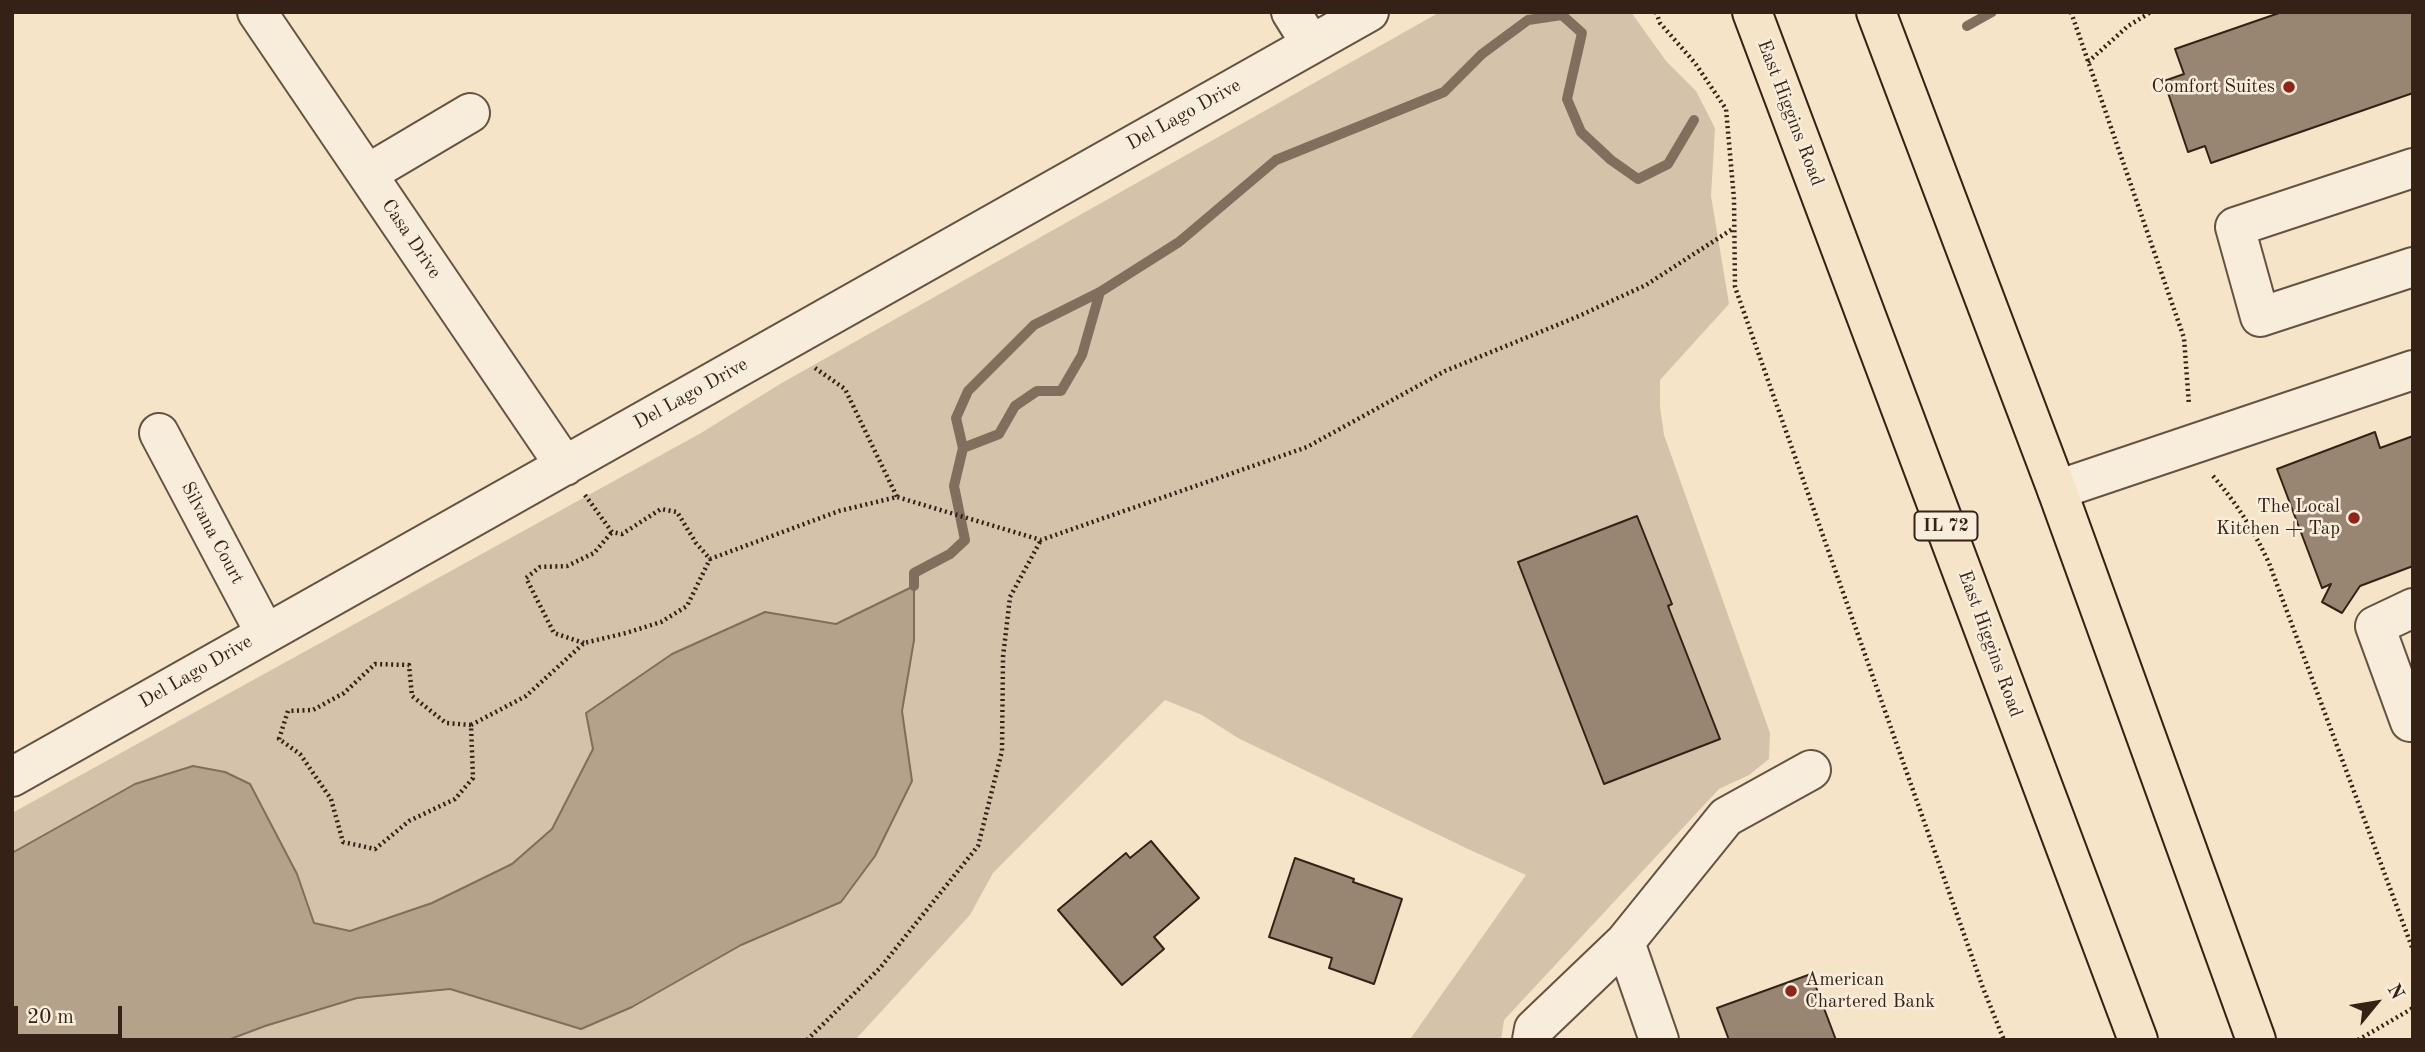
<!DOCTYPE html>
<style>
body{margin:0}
#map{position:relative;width:2425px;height:1052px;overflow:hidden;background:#f5e4c8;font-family:"Old Standard TT",serif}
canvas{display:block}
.frame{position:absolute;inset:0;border:14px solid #352115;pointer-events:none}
.north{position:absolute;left:2341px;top:968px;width:70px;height:70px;-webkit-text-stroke:5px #f8eddb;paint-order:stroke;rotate:60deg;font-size:19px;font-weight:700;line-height:28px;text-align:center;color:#352115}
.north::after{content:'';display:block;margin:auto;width:24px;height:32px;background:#352115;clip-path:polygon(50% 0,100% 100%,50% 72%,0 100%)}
.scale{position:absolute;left:14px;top:1006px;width:108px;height:32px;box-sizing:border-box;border:4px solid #352115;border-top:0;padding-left:9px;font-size:21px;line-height:24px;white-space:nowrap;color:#352115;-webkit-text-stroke:5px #f8eddb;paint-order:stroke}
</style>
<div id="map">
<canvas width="2425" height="1052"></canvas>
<div class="frame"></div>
<div class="north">N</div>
<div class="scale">20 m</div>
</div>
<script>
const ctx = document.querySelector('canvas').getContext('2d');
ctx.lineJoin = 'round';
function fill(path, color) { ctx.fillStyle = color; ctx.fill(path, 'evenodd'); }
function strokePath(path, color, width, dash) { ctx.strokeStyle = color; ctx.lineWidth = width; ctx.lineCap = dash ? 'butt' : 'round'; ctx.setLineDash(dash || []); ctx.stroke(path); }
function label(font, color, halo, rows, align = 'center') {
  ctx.font = font + ' "Old Standard TT",serif'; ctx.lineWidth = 5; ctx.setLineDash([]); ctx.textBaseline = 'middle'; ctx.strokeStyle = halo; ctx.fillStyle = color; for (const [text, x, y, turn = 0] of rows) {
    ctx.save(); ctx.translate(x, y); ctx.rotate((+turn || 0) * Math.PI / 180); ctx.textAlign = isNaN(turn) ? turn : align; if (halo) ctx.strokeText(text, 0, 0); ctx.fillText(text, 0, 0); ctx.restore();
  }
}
fill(new Path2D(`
 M 1440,12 L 1631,12 L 1666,61 L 1696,91 L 1715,128 L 1711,196 L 1729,304 L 1660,380 L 1660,407 L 1664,435 L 1770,733 L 1769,759 L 1749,775 L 1719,789 L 1504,1020 L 1501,1040 L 1411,1038 L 1526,875 L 1468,849 L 1238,738 L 1202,715 L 1165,700 L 993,873 L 970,915 L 855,1040 L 12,1040 L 12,813 L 701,433 L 780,384 Z`), '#d4c3aa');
const water = new Path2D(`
 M 914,586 L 914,640 L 902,711 L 912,781 L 875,856 L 841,902 L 741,945 L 632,1007 L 581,1029 L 450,989 L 357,998 L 265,1026 L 228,1040 L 12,1040 L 12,853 L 135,784 L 193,766 L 225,772 L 250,784 L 297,874 L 314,923 L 350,931 L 432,903 L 512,864 L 552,829 L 593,749 L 586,713 L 672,654 L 765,612 L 836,624 Z`);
fill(water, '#b4a28b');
strokePath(water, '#816e5c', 2);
strokePath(new Path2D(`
 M 1967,26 L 1992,12
 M 963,448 L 999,434 L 1015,406 L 1037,391 L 1061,391 L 1082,355 L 1100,292
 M 914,586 L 914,573 L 950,554 L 965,540 L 954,486 L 963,448 L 956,418 L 968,391 L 1034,325 L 1100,292 L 1179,242 L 1276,160 L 1444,92 L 1482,54 L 1528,20 L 1562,15 L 1582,33 L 1567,99 L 1581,132 L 1611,160 L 1638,179 L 1668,164 L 1694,120`), '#816e5c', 10);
const building = new Path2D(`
 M 2282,12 L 2413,12 L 2413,93 L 2211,163 L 2205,146 L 2188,152 L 2164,81 L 2184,74 L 2175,49 Z
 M 2375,432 L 2380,448 L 2413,436 L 2413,566 L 2360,586 L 2342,613 L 2322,602 L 2331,584 L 2322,588 L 2277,469 Z
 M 1637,516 L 1672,604 L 1668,606 L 1720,739 L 1604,784 L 1518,562 Z
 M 1151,841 L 1199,898 L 1154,937 L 1164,949 L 1122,985 L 1058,910 L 1126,853 L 1130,858 Z
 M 1295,858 L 1354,879 L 1353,882 L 1402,899 L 1374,984 L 1329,968 L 1332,958 L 1269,937 Z
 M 1811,974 L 1836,1040 L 1729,1040 L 1717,1008 Z`);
fill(building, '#998672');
strokePath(building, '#352115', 2);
const minor = new Path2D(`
 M 257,12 L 565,466
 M 1291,12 L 1311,44
 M 2413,168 L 2235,227 L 2260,317 L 2413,267
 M 367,174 L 470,113
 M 159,433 L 265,633
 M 2057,490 L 2413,370
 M 2410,722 L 2375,626 L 2413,608
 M 12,777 L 1369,12
 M 1625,942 L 1726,817 L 1811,770
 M 1532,1040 L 1534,1029 L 1625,942 L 1659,1040`);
const major = new Path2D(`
 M 1752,12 L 2138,1040
 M 1876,12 L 2057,490 L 2256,1040`);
strokePath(minor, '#655242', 42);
strokePath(major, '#352115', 42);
strokePath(new Path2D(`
 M 1656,12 L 1660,23 L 1695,63 L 1726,109 L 1734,199 L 1735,287 L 1983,988 L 2004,1040
 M 2071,12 L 2184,338 L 2189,405
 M 2088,62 L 2128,26 L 2151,12
 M 815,368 L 845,389 L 897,497
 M 2213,476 C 2237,504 2253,529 2269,563 L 2413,950
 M 585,495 L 612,532 L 622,534 L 661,509 L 677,512 L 696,543 L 710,559 L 839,511 L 897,497 L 1041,540 L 1307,447 L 1445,371 L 1579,316 L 1646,285 L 1734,228
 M 584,643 L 554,633 L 526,578 L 540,567 L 567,566 L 594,553 L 612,532
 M 471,725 L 446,723 L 412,696 L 409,665 L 375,664 L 344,693 L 313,710 L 288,711 L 279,739 L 300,754 L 331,799 L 343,842 L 375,849 L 409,821 L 455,799 L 473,778 L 471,725 L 526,696 L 584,643 L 626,633 L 661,622 L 687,606 L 710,559
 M 807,1040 L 880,968 L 978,846 L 1002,751 L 1003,657 L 1010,597 L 1041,540
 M 2358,1040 L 2413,1008`), '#352115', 4.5, [2, 3.5]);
strokePath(minor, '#f8eddb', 38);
strokePath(major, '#f5e4c8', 38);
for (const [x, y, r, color] of [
 [2289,87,7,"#8f2418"],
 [2354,518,7,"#8f2418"],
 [1791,991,7,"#8f2418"]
]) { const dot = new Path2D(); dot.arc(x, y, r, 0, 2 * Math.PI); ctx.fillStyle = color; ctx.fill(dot); strokePath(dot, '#f8eddb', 2.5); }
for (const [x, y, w] of [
 [1946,526,63]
]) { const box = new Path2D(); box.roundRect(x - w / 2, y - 14.5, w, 29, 5); ctx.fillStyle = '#f8eddb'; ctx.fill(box); strokePath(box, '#352115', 2); }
label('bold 18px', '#352115', null, [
 ["IL 72",1946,526]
]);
label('19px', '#352115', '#f8eddb', [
 ["Comfort Suites",2275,87],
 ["The Local",2340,507],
 ["Kitchen + Tap",2340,529],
 ["American",1805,980,"left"],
 ["Chartered Bank",1805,1002,"left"]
], 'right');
label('19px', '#352115', '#f8eddb', [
 ["East Higgins Road",1790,113,69],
 ["Del Lago Drive",1184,115,-29],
 ["Casa Drive",411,239,56],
 ["Del Lago Drive",691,394,-29],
 ["Silvana Court",212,533,62],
 ["East Higgins Road",1990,644,70],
 ["Del Lago Drive",196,672,-30]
]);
</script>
